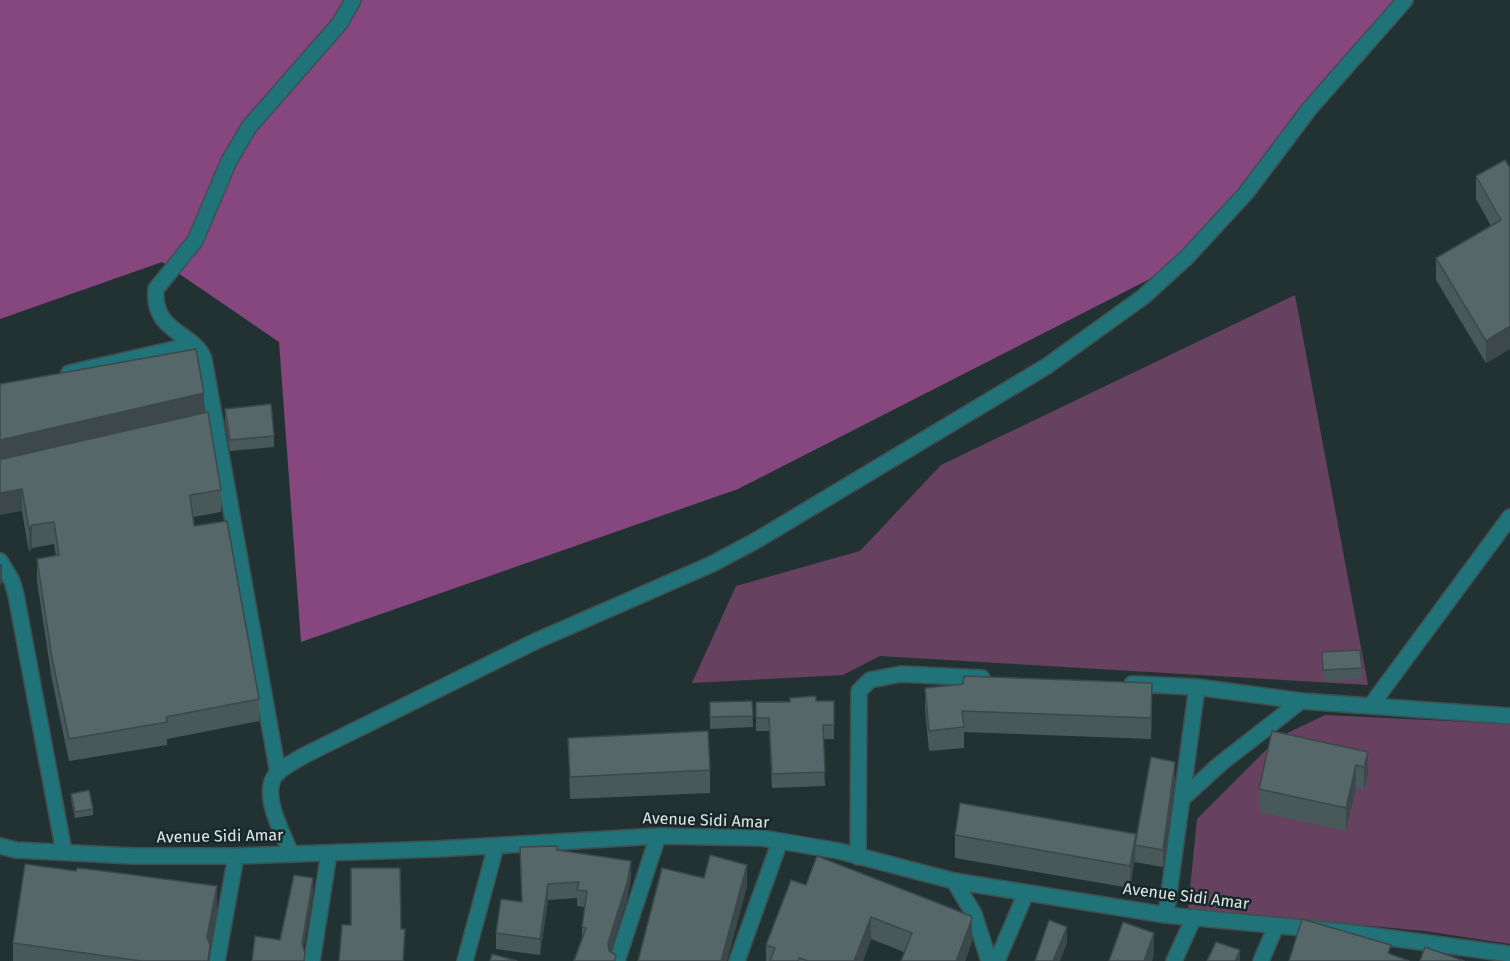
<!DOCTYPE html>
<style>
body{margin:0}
canvas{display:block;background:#223233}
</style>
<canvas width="1510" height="961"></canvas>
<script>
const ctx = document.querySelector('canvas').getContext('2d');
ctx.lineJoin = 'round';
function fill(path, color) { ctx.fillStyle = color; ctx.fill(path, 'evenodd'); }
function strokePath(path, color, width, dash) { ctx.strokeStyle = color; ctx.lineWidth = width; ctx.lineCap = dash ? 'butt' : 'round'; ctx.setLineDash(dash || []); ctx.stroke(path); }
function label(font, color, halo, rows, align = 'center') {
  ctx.font = font + ' "Fira Sans",sans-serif'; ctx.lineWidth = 5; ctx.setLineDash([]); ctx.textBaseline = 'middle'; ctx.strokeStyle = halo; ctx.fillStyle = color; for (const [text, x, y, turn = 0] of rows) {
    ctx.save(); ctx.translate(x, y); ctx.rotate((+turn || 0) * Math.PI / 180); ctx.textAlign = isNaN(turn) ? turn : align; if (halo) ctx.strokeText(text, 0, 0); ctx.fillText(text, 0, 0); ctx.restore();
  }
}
fill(new Path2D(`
 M 1295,295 L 1368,685 L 880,656 L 843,675 L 692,683 L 736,586 L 860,551 L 941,465 Z
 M 1325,715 L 1510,724 L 1510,944 L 1425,931 L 1188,909 L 1197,819 L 1279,737 Z`), '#664160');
fill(new Path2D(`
 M 0,0 L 1402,0 L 1187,260 L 738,489 L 301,642 L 279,342 L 162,262 L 0,319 Z`), '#85477d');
const minor = new Path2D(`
 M 69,373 L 192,345
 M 0,561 L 12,581 L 16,595 L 64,852
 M 1132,684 L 1197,687 L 1301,701 L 1510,716
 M 1372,704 L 1510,517
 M 278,773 L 204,359 C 193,331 152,333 156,289 L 195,241 L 229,161 L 249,127 L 340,23 L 353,0
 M 1184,797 L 1220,764 L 1301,701
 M 0,846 L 16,850 L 133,856 L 236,856 L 437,849 L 658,836 L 762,838 L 839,851 L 954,881 L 1166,915 L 1346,932 L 1510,954
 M 291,854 C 283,833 259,793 277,773 C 285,766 296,760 305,755 L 536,641 L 712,564 L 757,540 L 1047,366 L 1143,297 L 1186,258 L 1246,193 L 1310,108 L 1405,0
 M 858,857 L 859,691 L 870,680 L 901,674 L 982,678
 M 954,881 L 974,914 L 989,961
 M 1166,915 L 1197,687
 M 217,961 L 236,856
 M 312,961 L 329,853
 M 465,961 L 496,846
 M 617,961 L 658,836
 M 737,961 L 780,841
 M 997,961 L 1026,893
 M 1174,961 L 1194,917
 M 1261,961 L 1276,926`);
strokePath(minor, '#404f50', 18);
strokePath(minor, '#1f7379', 15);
fill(new Path2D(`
 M 1510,168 L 1510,349 L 1486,363 L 1436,280 L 1436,258 L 1491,226 L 1476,199 L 1476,176 Z
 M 0,384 L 204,413 L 221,490 L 221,512 L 193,517 L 194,526 L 259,699 L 259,721 L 167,739 L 167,745 L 69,761 L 52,680 L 37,581 L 37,559 L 56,556 L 54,544 L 32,548 L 29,552 Z
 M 225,409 L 274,436 L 274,447 L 230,451 L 225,421 Z
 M 1322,652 L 1362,668 L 1362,679 L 1323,682 Z
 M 925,688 L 1152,703 L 1151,739 L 964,732 L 964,748 L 929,751 L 925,709 Z
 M 752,701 L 753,727 L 710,729 L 710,702 Z
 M 834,701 L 834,739 L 823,739 L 825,786 L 772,788 L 769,731 L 756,731 L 756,702 Z
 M 568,738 L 710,770 L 710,793 L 570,799 Z
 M 1368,752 L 1368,774 L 1364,790 L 1356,788 L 1346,831 L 1259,812 L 1259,789 Z
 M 1175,779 L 1163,867 L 1135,862 L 1135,858 L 1130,888 L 955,858 L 955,835 L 1136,844 Z
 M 71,794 L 93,809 L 93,815 L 75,818 L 71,800 Z
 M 520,847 L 557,850 L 631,876 L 627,899 L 610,952 L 616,961 L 582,939 L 582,927 L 585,907 L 577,906 L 577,898 L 548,900 L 540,955 L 496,949 L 496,933 L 522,902 Z
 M 791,880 L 972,941 L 965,961 L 901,961 L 904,952 L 871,939 L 863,961 L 766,961 L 766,945 Z
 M 217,909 L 210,946 L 210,961 L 13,961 L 13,943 Z`), '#495959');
fill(new Path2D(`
 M 1510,326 L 1510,349 L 1486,363 L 1486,341 Z
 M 204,393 L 204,415 L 0,462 L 0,440 Z
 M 22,489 L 22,511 L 0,515 L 0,493 Z
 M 32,525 L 32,548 L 29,552 L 29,529 Z
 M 2,563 L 2,583 L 0,586 L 0,565 Z
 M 1152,683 L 1152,703 L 1151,739 L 1151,718 Z
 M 1368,752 L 1368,774 L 1364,790 L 1364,767 Z
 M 1175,762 L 1175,779 L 1163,867 L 1163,850 Z
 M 1356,765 L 1356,788 L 1346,831 L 1346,808 Z
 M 1136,834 L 1135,858 L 1130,888 L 1130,866 Z
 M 631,861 L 631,876 L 627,899 L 608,959 L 608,943 Z
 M 747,865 L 747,887 L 727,961 L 721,961 Z
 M 313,878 L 313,894 L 302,959 L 302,944 Z
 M 548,884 L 548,900 L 540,955 L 540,939 Z
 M 217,886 L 217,909 L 210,946 L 210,961 L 208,961 L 207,937 Z
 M 871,917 L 871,939 L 863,961 L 854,961 Z
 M 972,919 L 972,941 L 965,961 L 956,961 Z
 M 1067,927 L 1067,943 L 1060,961 L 1053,961 Z
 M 405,929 L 404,961 L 403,961 Z
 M 1154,933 L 1154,956 L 1152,961 L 1144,961 Z
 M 1240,950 L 1240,961 L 1235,961 Z`), '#3c4849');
const building = new Path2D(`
 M 1505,160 L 1510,168 L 1510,326 L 1486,341 L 1436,258 L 1501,220 L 1476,176 Z
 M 196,349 L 204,393 L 0,440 L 0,384 Z
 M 271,404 L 274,436 L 230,440 L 225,409 Z
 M 208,412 L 221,490 L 190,495 L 194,526 L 227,521 L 259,699 L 166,717 L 167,722 L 69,739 L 52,658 L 37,559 L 59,555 L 54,522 L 32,525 L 29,529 L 22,489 L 0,493 L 0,459 L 2,459 Z
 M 1360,650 L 1362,668 L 1323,670 L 1322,652 Z
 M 964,676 L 1152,683 L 1151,718 L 962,711 L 964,727 L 929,731 L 925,688 L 963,684 Z
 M 816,696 L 816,701 L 834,701 L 834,725 L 823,725 L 825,772 L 772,774 L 769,718 L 756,718 L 756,702 L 790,702 L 790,698 Z
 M 752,701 L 753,716 L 710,717 L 710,702 Z
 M 708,731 L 710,770 L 570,777 L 568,738 Z
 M 1272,731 L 1368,752 L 1364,767 L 1356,765 L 1346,808 L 1259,789 Z
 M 1151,757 L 1175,762 L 1163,850 L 1135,845 Z
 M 89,790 L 93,809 L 75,812 L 71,794 Z
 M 960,803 L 1136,834 L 1130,866 L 955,835 Z
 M 557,846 L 557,850 L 631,861 L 627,883 L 608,943 L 609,951 L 616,955 L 615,961 L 574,961 L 586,928 L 582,927 L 587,891 L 577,890 L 579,882 L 548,884 L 540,939 L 496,933 L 501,899 L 522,902 L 520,847 Z
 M 710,855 L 747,865 L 721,961 L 638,961 L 662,868 L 704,878 Z
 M 817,856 L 971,916 L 972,919 L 956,961 L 901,961 L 912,933 L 871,917 L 854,961 L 808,961 L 799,958 L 798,961 L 770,961 L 775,948 L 766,945 L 791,880 L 806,885 Z
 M 25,864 L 76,871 L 77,868 L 96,870 L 217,886 L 207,937 L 210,945 L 208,961 L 141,961 L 13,943 Z
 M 351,868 L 400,868 L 401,929 L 405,929 L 403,961 L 339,961 L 342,925 L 351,925 Z
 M 294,875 L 313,878 L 302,944 L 305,953 L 304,961 L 252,961 L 255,936 L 280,940 Z
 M 1302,919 L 1391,945 L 1388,953 L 1409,961 L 1289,961 Z
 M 1049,920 L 1067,927 L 1053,961 L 1035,961 Z
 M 1123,922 L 1154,933 L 1144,961 L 1109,961 Z
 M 1216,942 L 1240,950 L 1235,961 L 1207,961 Z
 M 1425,947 L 1464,961 L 1420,961 Z
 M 492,954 L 517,961 L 490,961 Z`);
fill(building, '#556768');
strokePath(building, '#3c4849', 1.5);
label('16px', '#dde7e7', '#182829', [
 ["Avenue Sidi Amar",706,821,2],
 ["Avenue Sidi Amar",220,837,-1],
 ["Avenue Sidi Amar",1186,897,7]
]);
</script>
